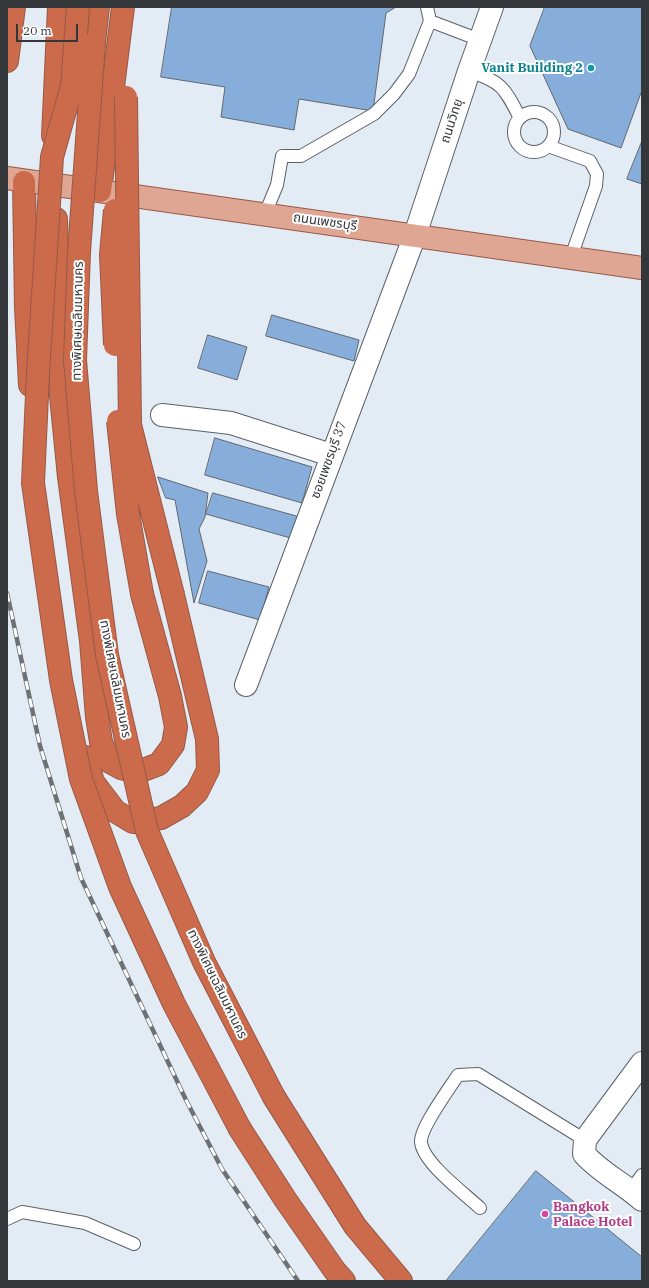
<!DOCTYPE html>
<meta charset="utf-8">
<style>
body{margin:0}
#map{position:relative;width:649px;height:1288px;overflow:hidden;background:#e3ebf5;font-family:"IBM Plex Serif",serif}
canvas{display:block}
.frame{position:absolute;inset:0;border:8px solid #34373a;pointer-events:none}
.scale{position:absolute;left:16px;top:24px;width:62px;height:18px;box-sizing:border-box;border:2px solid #34373a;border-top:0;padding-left:5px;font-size:12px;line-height:14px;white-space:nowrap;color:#34373a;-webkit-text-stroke:3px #fff;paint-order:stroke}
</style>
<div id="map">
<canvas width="649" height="1288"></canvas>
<div class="frame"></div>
<div class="scale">20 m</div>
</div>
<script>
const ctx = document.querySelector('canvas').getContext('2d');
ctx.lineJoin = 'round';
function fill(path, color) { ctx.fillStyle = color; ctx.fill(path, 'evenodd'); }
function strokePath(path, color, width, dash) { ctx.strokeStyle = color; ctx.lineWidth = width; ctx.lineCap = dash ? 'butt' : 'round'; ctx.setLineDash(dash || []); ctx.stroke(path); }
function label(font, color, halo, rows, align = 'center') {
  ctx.font = font + ' "IBM Plex Serif","Noto Sans Thai",serif'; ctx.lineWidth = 4; ctx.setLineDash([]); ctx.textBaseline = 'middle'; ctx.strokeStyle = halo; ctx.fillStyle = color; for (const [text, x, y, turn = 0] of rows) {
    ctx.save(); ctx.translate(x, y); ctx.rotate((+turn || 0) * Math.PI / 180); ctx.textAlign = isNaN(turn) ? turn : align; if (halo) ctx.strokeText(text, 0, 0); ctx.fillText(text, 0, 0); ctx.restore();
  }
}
const building = new Path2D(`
 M 172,7 L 396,7 L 386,13 L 373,111 L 299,99 L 294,130 L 221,117 L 225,87 L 161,77 Z
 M 545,7 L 642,7 L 642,90 L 621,148 L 568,129 L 530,46 Z
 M 642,141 L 642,184 L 627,179 Z
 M 272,315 L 359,340 L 354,361 L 266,336 Z
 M 208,335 L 247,347 L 237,380 L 198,368 Z
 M 215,438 L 312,467 L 302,503 L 205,475 Z
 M 158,477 L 208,493 L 205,517 L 199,529 L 207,561 L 194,603 L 175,500 L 166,498 Z
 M 213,493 L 300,517 L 294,539 L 206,514 Z
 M 208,571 L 269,587 L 260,620 L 199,603 Z
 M 536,1171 L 642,1257 L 642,1281 L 446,1281 Z`);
fill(building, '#87aeda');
strokePath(building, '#60676f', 1);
const service = new Path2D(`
 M 427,7 L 430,21 L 480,40
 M 469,71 C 502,82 504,87 520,118
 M514 132a20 20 0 1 1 40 0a20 20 0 1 1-40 0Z
 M 548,146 L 590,161 L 597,174 L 596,186 L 571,257
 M 265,214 L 277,185 L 282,156 L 301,156 L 374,114 L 394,94 L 409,74 L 430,21
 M 631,1190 L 642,1175
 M 480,1208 C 464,1193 423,1163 421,1142 C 420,1128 449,1089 458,1075 L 478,1074 L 585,1140
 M 7,1219 L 22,1212 L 85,1223 L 134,1244`);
const minor = new Path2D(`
 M 162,415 L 231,423 L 331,455
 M 246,685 L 415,235
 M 642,1063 L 585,1140 L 584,1154 C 601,1173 623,1183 642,1200`);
const tertiary = new Path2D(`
 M 415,235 L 469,71 L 492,7`);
const primary = new Path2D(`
 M 7,178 L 642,268`);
const motorway = new Path2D(`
 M 94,43 L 98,7
 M 7,61 L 14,7
 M 53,136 L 59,7
 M 24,182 L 26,308 L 30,385
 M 100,191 L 123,7
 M 56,219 L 61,396 L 69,477 L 91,641 L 97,717 L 101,742 L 110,762 L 121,768 L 138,772 L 159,764 L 173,745 L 176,727 L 170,696 L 142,594
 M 86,757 L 93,782 L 115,811 L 133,822 L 161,818 L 182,806 L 197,792 L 208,770 L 207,739 L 173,595
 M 274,1097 L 355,1226 L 401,1281
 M 240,1129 L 285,1199 L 335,1271 L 344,1281`);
strokePath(service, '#5a6169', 14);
strokePath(minor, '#5a6169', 24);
strokePath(tertiary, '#5a6169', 24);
strokePath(primary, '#975946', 24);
strokePath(motorway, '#975946', 24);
strokePath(service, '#fff', 12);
strokePath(minor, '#fff', 22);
strokePath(tertiary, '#fff', 22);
strokePath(primary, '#e0a694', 22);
strokePath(motorway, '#cc6b4c', 22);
const rail = new Path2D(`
 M 7,593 L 40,746 L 81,878 L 186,1100 L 222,1169 L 298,1281`);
strokePath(rail, '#6c7176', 4.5);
strokePath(rail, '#fff', 3, [9]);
const motorwayBridge = new Path2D(`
 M 78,7 L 72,86 L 52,157 L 38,373 L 33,483 L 61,680 L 81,779 L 120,887 L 174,1004 L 240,1129
 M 94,43 L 79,252 L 75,360 L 86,491 L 107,655 L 147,831 L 204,962 L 274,1097
 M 126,97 L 130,425 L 173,595
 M 115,345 L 111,255 L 115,210
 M 118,421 L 128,514 L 142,594`);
strokePath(motorwayBridge, '#975946', 24, []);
strokePath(motorwayBridge, '#cc6b4c', 22);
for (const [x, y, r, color] of [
 [591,68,4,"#0f9aa8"],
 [545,1214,4,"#d1479c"]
]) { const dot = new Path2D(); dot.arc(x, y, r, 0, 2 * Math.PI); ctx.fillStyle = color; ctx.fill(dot); strokePath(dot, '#fff', 1.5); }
label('bold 13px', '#0d838f', '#fff', [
 ["Vanit Building 2",583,68]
], 'right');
label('13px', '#34373a', '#fff', [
 ["ถนนวิทยุ",452,121,-72],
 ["ถนนเพชรบุรี",325,222,8],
 ["ทางพิเศษเฉลิมมหานคร",78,321,-89],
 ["ซอยเพชรบุรี 37",329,460,-70],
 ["ทางพิเศษเฉลิมมหานคร",115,679,79],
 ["ทางพิเศษเฉลิมมหานคร",217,984,64]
]);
label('bold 13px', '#b23c85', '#fff', [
 ["Bangkok",553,1207],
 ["Palace Hotel",553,1222]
], 'left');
</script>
